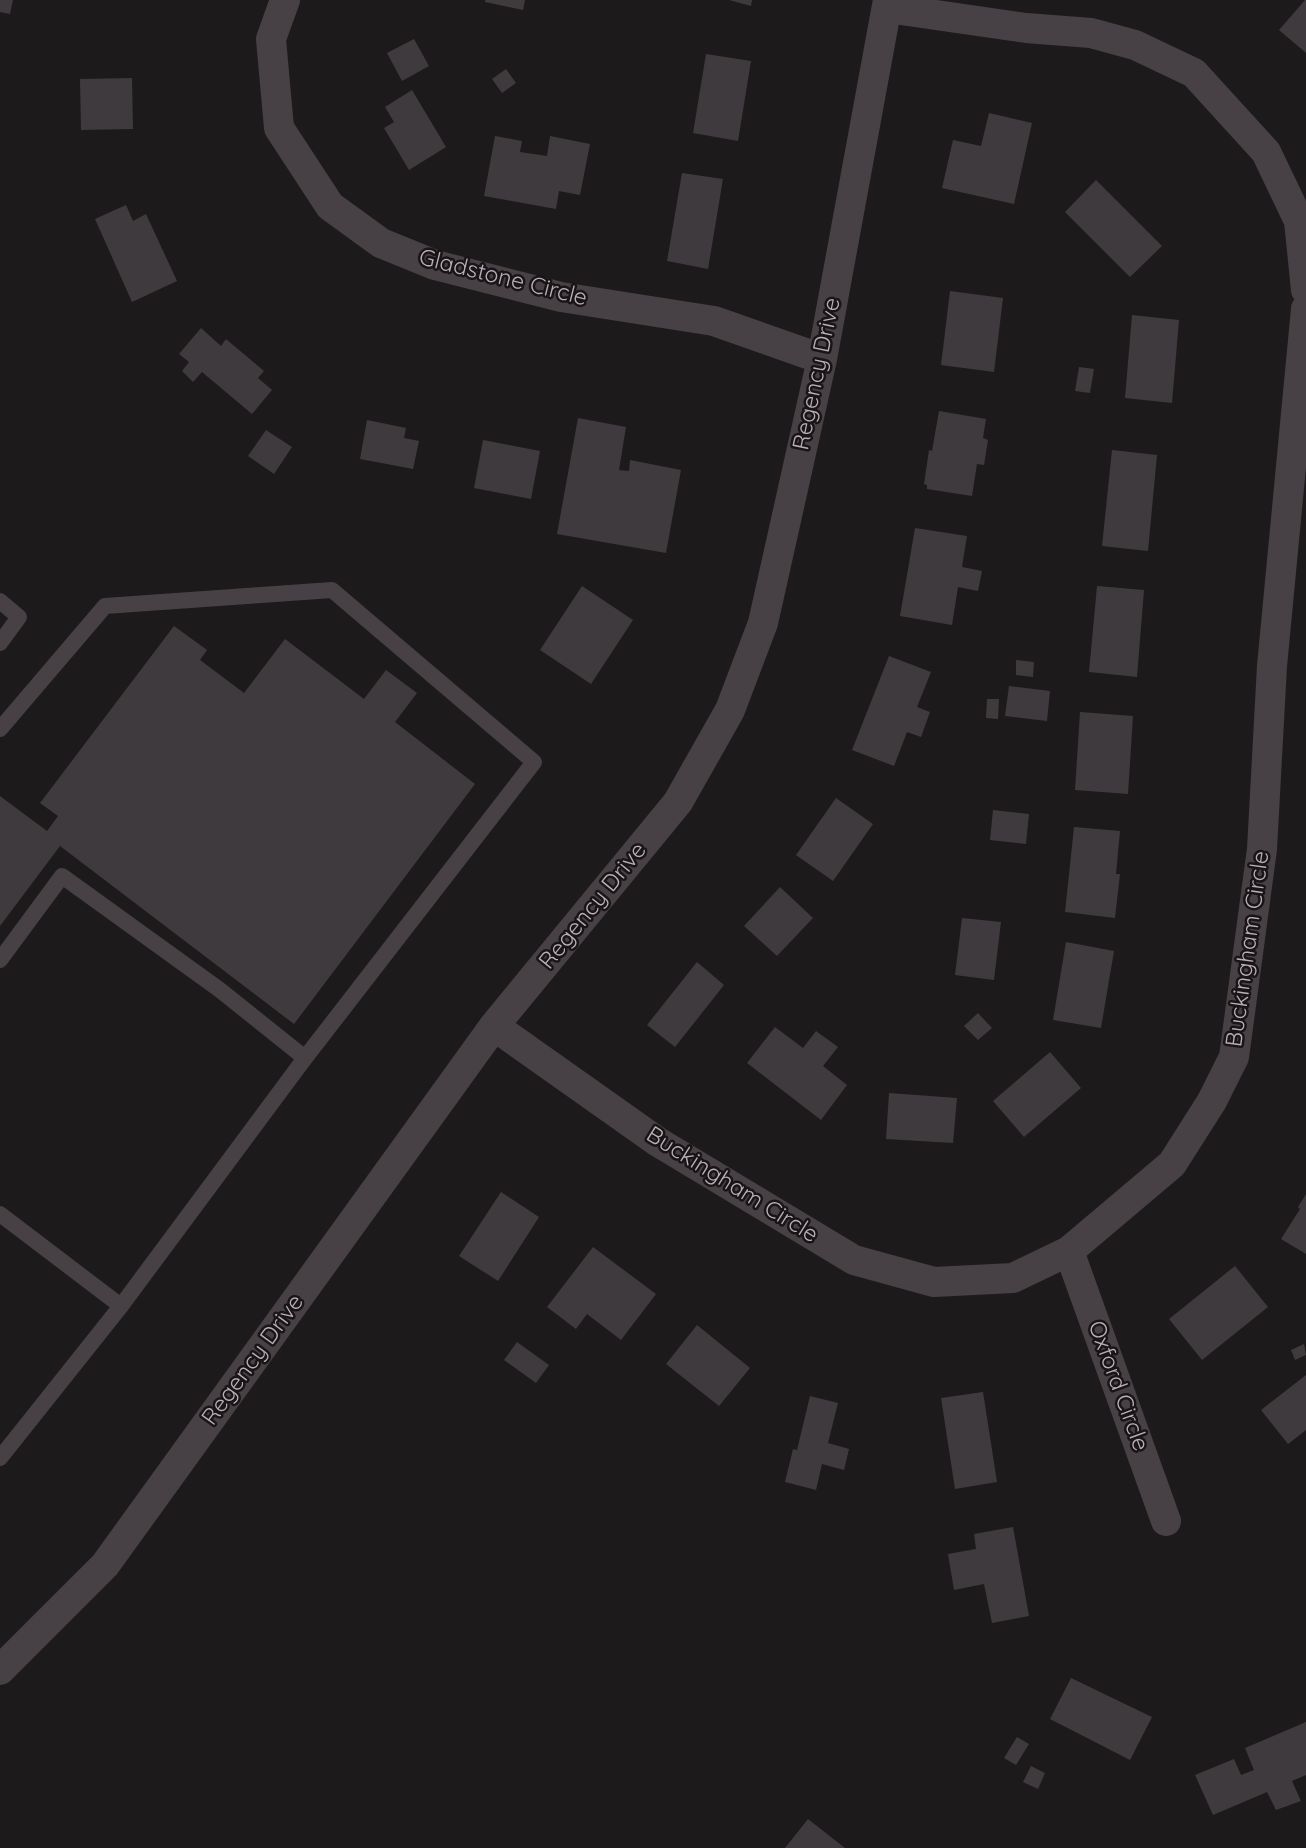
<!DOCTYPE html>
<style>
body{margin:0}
canvas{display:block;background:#1d1a1b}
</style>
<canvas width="1306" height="1848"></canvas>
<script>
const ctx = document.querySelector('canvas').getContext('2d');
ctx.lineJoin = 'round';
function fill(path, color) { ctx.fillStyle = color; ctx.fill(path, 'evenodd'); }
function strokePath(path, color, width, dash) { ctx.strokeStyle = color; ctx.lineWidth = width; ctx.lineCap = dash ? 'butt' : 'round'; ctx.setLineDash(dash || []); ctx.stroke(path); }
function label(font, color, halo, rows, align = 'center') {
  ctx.font = font + ' Quicksand,sans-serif'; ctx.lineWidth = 5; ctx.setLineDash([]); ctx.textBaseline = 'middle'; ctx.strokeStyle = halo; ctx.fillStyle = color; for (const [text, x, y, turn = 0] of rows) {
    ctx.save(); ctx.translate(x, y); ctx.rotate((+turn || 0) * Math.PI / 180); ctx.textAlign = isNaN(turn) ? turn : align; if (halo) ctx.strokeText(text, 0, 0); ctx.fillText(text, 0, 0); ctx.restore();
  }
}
fill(new Path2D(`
 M 0,0 L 13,0 L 10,14 L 0,12 Z
 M 485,0 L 525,0 L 523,10 L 485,2 Z
 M 729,0 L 752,0 L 751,6 Z
 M 1305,0 L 1306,0 L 1306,53 L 1279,30 Z
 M 414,39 L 429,66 L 402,81 L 387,53 Z
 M 706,54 L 751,61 L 738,141 L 693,133 Z
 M 506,69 L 516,83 L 502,93 L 492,79 Z
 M 132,78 L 133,129 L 81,130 L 80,79 Z
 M 412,90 L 446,147 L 409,170 L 384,128 L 394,122 L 385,107 Z
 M 989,113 L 1032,123 L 1014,204 L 942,188 L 953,140 L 981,146 Z
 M 495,136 L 522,141 L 520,152 L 547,156 L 550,136 L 590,144 L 580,195 L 559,191 L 556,209 L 484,196 Z
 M 682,173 L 723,179 L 708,269 L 667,261 Z
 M 1096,180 L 1162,246 L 1130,277 L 1065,212 Z
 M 126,205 L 133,221 L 146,214 L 177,281 L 132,302 L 95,219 Z
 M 950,291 L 1003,298 L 994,372 L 941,365 Z
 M 1132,315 L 1179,320 L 1172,403 L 1125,398 Z
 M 201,328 L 221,346 L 226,339 L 264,371 L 258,378 L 272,390 L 252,414 L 202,372 L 193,382 L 182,371 L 189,362 L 179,354 Z
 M 1079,367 L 1094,369 L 1090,393 L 1075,391 Z
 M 939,411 L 986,419 L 983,438 L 988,440 L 984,465 L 977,464 L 972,496 L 927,489 L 927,485 L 924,484 L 929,450 L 932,451 Z
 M 578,418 L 626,427 L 619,470 L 629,471 L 630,460 L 681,470 L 666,553 L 557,534 Z
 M 367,420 L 406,428 L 404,438 L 419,441 L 413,469 L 360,459 Z
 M 266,430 L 292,447 L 274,474 L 248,456 Z
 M 483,440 L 540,451 L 531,499 L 474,488 Z
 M 1112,450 L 1157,455 L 1148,551 L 1102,546 Z
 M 915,528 L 967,536 L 962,567 L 982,571 L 978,591 L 958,587 L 952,625 L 900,616 Z
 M 582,586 L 633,620 L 591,684 L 540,650 Z
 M 1097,586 L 1144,590 L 1137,677 L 1089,672 Z
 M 174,626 L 207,650 L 200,660 L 244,693 L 285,639 L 364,699 L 386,670 L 417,693 L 395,722 L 475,784 L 294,1024 L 60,846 L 0,926 L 0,796 L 47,831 L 58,816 L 40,803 Z
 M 889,656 L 931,672 L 917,707 L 930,712 L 921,737 L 907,732 L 894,766 L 852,750 Z
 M 1016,660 L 1034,662 L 1033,677 L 1016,675 Z
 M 1009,686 L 1050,691 L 1047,721 L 1005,716 Z
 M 987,699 L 999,699 L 998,719 L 986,718 Z
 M 1080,712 L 1133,716 L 1128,794 L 1075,790 Z
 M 836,798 L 873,824 L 833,881 L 796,855 Z
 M 993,810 L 1029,814 L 1026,844 L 990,840 Z
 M 1074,827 L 1120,831 L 1116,874 L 1120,874 L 1115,918 L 1065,912 Z
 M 780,887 L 813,918 L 777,956 L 744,926 Z
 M 962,918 L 1001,922 L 994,980 L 955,975 Z
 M 1066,942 L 1114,951 L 1101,1028 L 1053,1020 Z
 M 697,962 L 724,985 L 675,1047 L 647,1025 Z
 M 978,1013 L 992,1028 L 978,1040 L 964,1026 Z
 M 775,1027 L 803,1048 L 816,1031 L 838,1047 L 823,1066 L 847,1085 L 821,1120 L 747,1063 Z
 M 1050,1052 L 1081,1088 L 1024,1137 L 993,1101 Z
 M 889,1093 L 957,1098 L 953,1143 L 886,1139 Z
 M 501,1192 L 539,1217 L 498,1281 L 459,1256 Z
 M 1306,1194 L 1306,1254 L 1281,1239 L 1300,1209 L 1298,1207 Z
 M 593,1247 L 656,1294 L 621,1340 L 587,1314 L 576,1329 L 547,1307 Z
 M 1235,1266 L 1268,1307 L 1202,1360 L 1169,1319 Z
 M 697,1325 L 750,1368 L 719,1406 L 666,1364 Z
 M 517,1342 L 549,1365 L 536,1383 L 504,1360 Z
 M 1304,1344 L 1306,1355 L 1295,1360 L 1291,1350 Z
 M 1306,1375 L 1306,1430 L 1288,1444 L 1261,1410 Z
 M 983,1392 L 997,1482 L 955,1489 L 941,1398 Z
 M 810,1396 L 838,1403 L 828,1443 L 849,1449 L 844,1470 L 822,1464 L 816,1490 L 785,1482 L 793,1449 L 797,1450 Z
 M 1013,1527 L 1029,1616 L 992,1623 L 984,1584 L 954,1590 L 948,1554 L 976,1549 L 974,1534 Z
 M 1071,1678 L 1152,1717 L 1130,1760 L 1050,1719 Z
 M 1306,1722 L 1306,1775 L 1292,1781 L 1301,1801 L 1276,1810 L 1267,1792 L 1213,1815 L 1195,1775 L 1234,1759 L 1241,1775 L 1254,1770 L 1245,1748 Z
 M 1017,1737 L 1029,1744 L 1016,1765 L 1004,1758 Z
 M 1031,1766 L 1045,1773 L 1038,1789 L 1023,1782 Z
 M 808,1819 L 845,1848 L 785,1848 Z`), '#3f3a3d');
strokePath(new Path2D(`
 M 0,601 L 19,617 L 0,643
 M 0,729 L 105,606 L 332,590 L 534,762 L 305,1058 L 220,990 L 62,876 L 0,960
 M 0,1214 L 121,1306 L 305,1058
 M 0,1458 L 121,1306`), '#474045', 16);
strokePath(new Path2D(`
 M 285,0 L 271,39 L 279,128 L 330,206 L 381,243 L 435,265 L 561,297 L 714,321 L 822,359
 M 887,8 L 1026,28 L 1091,33 L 1135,45 L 1194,73 L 1266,152 L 1299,221 L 1306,290
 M 494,1026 L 658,1142 L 854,1260 L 934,1282 L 1013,1278 L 1069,1251 L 1172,1164 L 1212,1101 L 1234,1057 L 1262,849 L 1272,666 L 1306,309
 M 1069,1251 L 1166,1521
 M 0,1670 L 105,1565 L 494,1026 L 678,802 L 730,710 L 763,623 L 822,359 L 888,0`), '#474045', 30);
label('23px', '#bcadb9', '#181516', [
 ["Gladstone Circle",503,278,14],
 ["Regency Drive",817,374,-78],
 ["Regency Drive",593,906,-51],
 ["Buckingham Circle",1248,949,-82],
 ["Buckingham Circle",732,1185,32],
 ["Regency Drive",253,1360,-54],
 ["Oxford Circle",1118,1386,70]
]);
</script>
